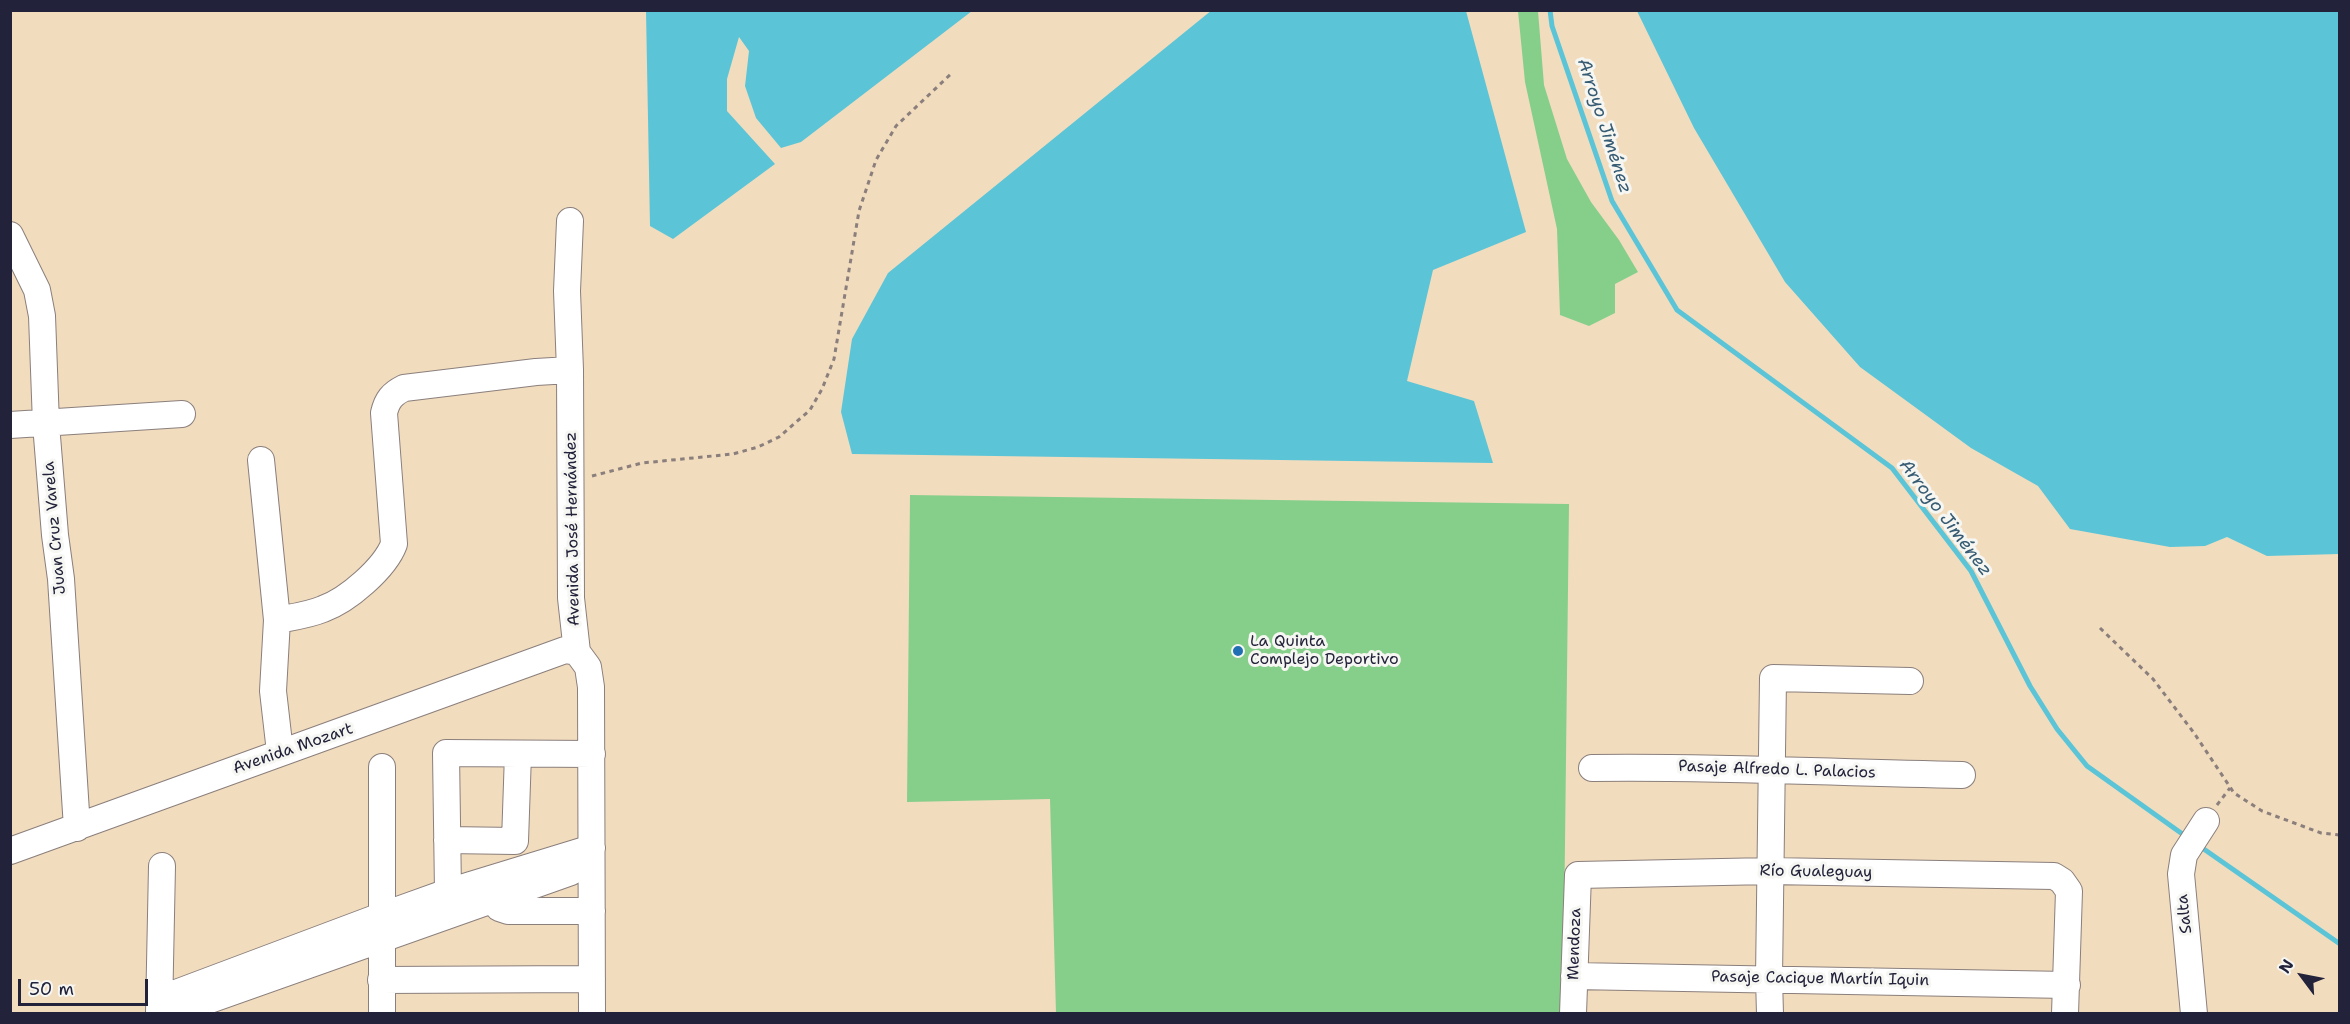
<!DOCTYPE html>
<meta charset="utf-8">
<style>
body{margin:0}
#map{position:relative;width:2350px;height:1024px;overflow:hidden;background:#f2dcbe;font-family:"Shantell Sans",sans-serif}
canvas{display:block}
.frame{position:absolute;inset:0;border:12px solid #22223b;pointer-events:none}
.north{position:absolute;left:2272px;top:946px;width:60px;height:60px;-webkit-text-stroke:4px #f6f6f2;paint-order:stroke;rotate:302deg;font-size:16px;font-weight:700;line-height:24px;text-align:center;color:#22223b}
.north::after{content:'';display:block;margin:auto;width:21px;height:27px;background:#22223b;clip-path:polygon(50% 0,100% 100%,50% 72%,0 100%)}
.scale{position:absolute;left:18px;top:979px;width:130px;height:27px;box-sizing:border-box;border:3px solid #22223b;border-top:0;padding-left:8px;font-size:18px;line-height:21px;white-space:nowrap;color:#22223b;-webkit-text-stroke:4px #f6f6f2;paint-order:stroke}
</style>
<div id="map">
<canvas width="2350" height="1024"></canvas>
<div class="frame"></div>
<div class="north">N</div>
<div class="scale">50 m</div>
</div>
<script>
const ctx = document.querySelector('canvas').getContext('2d');
ctx.lineJoin = 'round';
function fill(path, color) { ctx.fillStyle = color; ctx.fill(path, 'evenodd'); }
function strokePath(path, color, width, dash) { ctx.strokeStyle = color; ctx.lineWidth = width; ctx.lineCap = dash ? 'butt' : 'round'; ctx.setLineDash(dash || []); ctx.stroke(path); }
function label(font, color, halo, rows, align = 'center') {
  ctx.font = font + ' "Shantell Sans",sans-serif'; ctx.lineWidth = 6; ctx.setLineDash([]); ctx.textBaseline = 'middle'; ctx.strokeStyle = halo; ctx.fillStyle = color; for (const [text, x, y, turn = 0] of rows) {
    ctx.save(); ctx.translate(x, y); ctx.rotate((+turn || 0) * Math.PI / 180); ctx.textAlign = isNaN(turn) ? turn : align; if (halo) ctx.strokeText(text, 0, 0); ctx.fillText(text, 0, 0); ctx.restore();
  }
}
fill(new Path2D(`
 M 1518,11 L 1538,11 L 1544,85 L 1567,159 L 1591,202 L 1619,240 L 1638,272 L 1615,284 L 1615,313 L 1589,326 L 1560,315 L 1557,229 L 1525,82 Z
 M 910,495 L 1569,504 L 1563,1013 L 1056,1013 L 1050,799 L 907,802 Z`), '#86cf8a');
fill(new Path2D(`
 M 1212,10 L 1466,11 L 1526,232 L 1433,270 L 1407,381 L 1474,401 L 1493,463 L 852,454 L 841,412 L 852,339 L 888,273 Z
 M 646,11 L 646,10 L 972,11 L 801,142 L 781,148 L 756,118 L 745,86 L 749,51 L 739,37 L 727,79 L 727,111 L 775,164 L 673,239 L 650,226 Z
 M 1637,11 L 2339,11 L 2339,554 L 2267,556 L 2227,537 L 2205,546 L 2170,547 L 2070,529 L 2038,486 L 1971,448 L 1860,367 L 1785,282 L 1694,128 Z`), '#5bc5d7');
strokePath(new Path2D(`
 M 1550,10 L 1552,26 L 1612,201 L 1677,310 L 1892,468 L 1971,571 L 2030,686 L 2057,729 L 2087,766 L 2188,838
 M 2198,845 L 2340,944`), '#5bc5d7', 5);
const minor = new Path2D(`
 M 570,221 L 567,291 L 570,370 L 571,598 L 577,652 L 588,667 L 591,687 L 592,1014
 M 10,235 L 37,290 L 42,316 L 46,424 L 55,535 L 61,579 L 77,828
 M 10,425 L 182,414
 M 261,460 L 277,620 L 273,691 L 280,752
 M 277,620 C 293,617 309,615 323,609 C 348,600 385,568 394,544 L 384,413 C 387,400 392,394 404,388 L 536,372 L 570,370
 M 382,767 L 382,1014
 M 1592,768 C 1715,766 1839,773 1962,775
 M 447,840 L 515,841 L 518,754
 M 10,851 L 565,650 L 577,652
 M 448,892 L 446,753 L 592,754
 M 493,899 L 499,908 L 508,911 L 592,911
 M 1574,976 L 2067,985
 M 381,980 L 592,979
 M 160,999 L 381,916 L 448,892 L 592,848
 M 159,1013 L 162,866
 M 170,1014 L 571,872
 M 1573,1014 L 1578,875 L 1770,871 L 2054,876 L 2062,881 L 2069,891 L 2065,1014
 M 1770,1014 L 1769,978 L 1773,678 L 1910,681
 M 2194,1014 L 2181,874 L 2184,855 L 2206,821`);
strokePath(minor, '#8a7f7c', 28);
strokePath(new Path2D(`
 M 592,476 L 642,463 L 733,454 L 758,447 L 779,437 L 810,410 L 822,389 L 834,359 L 859,211 L 876,160 L 896,126 L 953,72
 M 2100,628 L 2153,679 L 2194,733 L 2234,793 L 2262,811 L 2321,833 L 2340,835
 M 2217,805 L 2230,788`), '#8a7f7c', 3, [4.5, 4.5]);
strokePath(minor, '#fff', 26);
for (const [x, y, r, color] of [
 [1238,651,6,"#1f6fb2"]
]) { const dot = new Path2D(); dot.arc(x, y, r, 0, 2 * Math.PI); ctx.fillStyle = color; ctx.fill(dot); strokePath(dot, '#f6f6f2', 2); }
label('16px', '#22223b', '#f6f6f2', [
 ["Juan Cruz Varela",55,528,-95],
 ["Avenida José Hernández",573,529,-91],
 ["Avenida Mozart",293,749,-19],
 ["Pasaje Alfredo L. Palacios",1777,770,2],
 ["Río Gualeguay",1816,872,1],
 ["Salta",2185,914,-96],
 ["Mendoza",1575,944,-88],
 ["Pasaje Cacique Martín Iquin",1820,979,1]
]);
label('16px', '#22223b', '#f6f6f2', [
 ["La Quinta",1250,642],
 ["Complejo Deportivo",1250,660]
], 'left');
label('italic 18px', '#365b72', '#f6f6f2', [
 ["Arroyo Jiménez",1604,126,72],
 ["Arroyo Jiménez",1945,518,53]
]);
</script>
